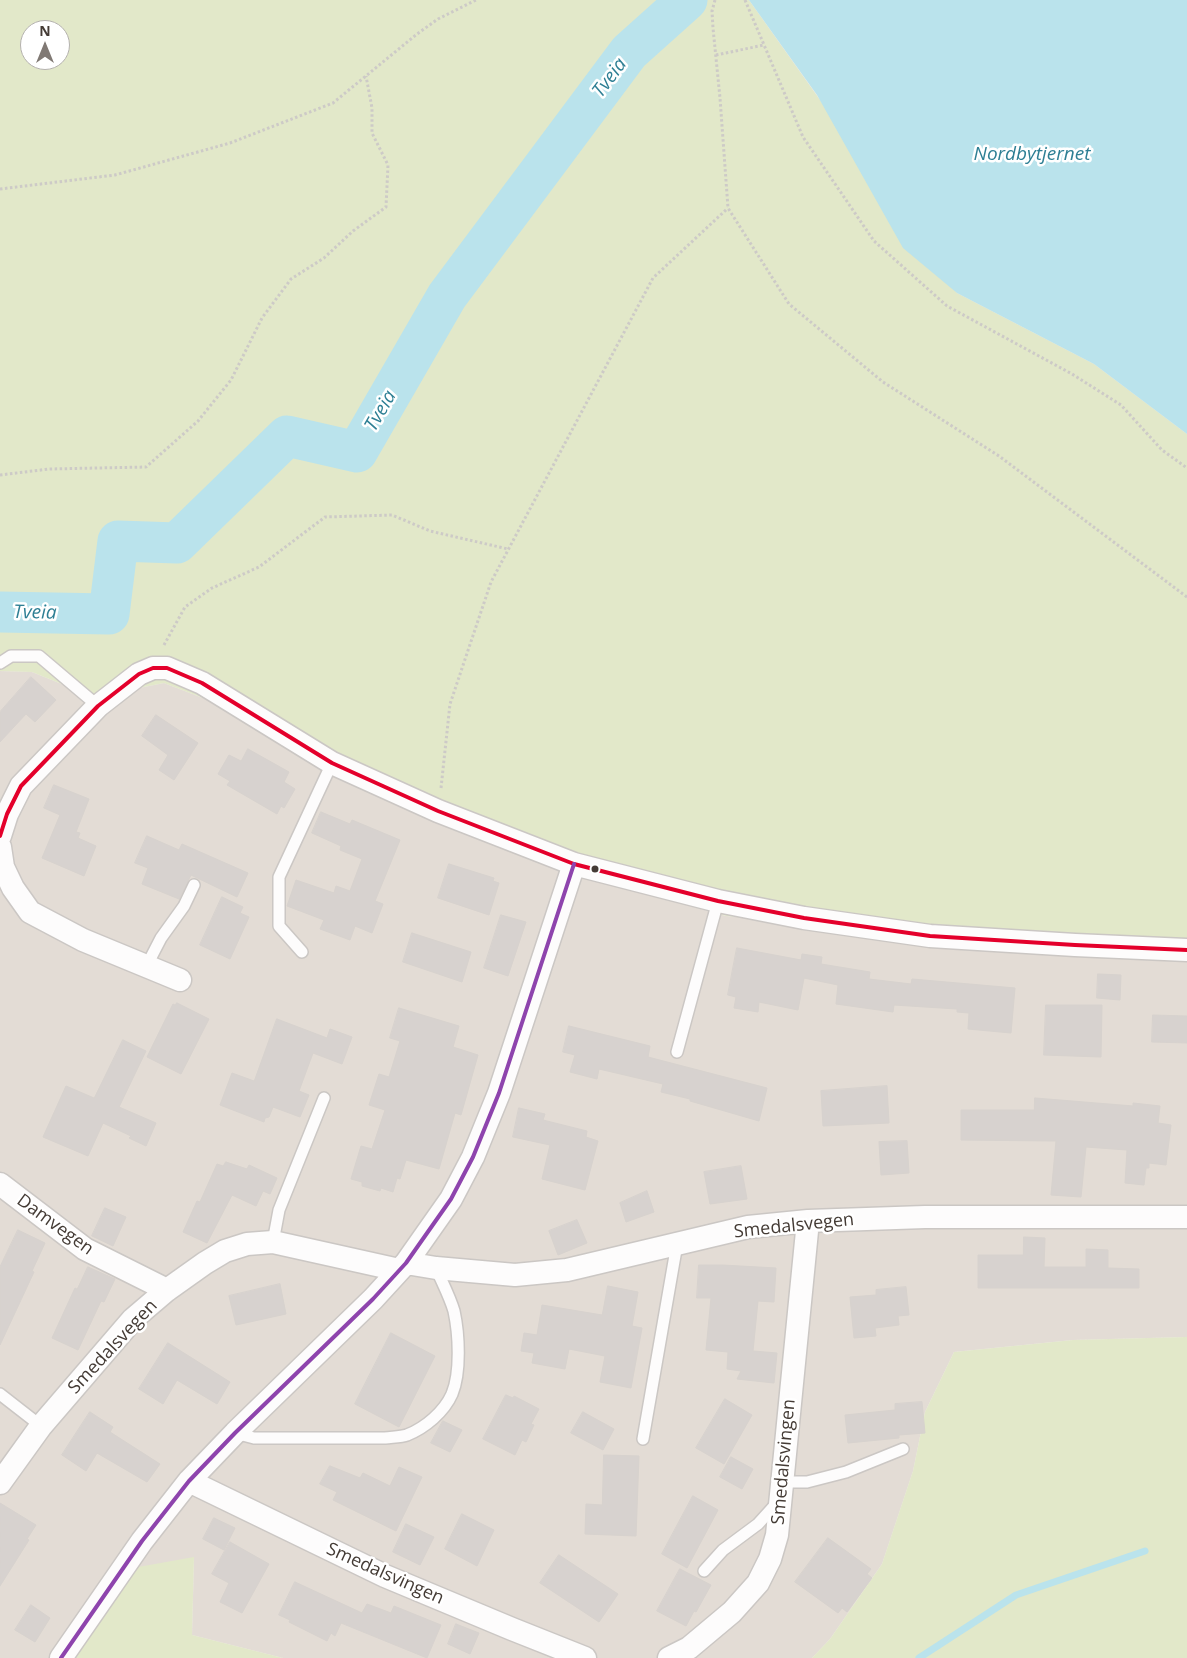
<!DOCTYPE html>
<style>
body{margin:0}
#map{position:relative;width:1187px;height:1658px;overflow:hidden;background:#efebe8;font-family:"Open Sans",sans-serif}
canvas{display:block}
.north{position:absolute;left:20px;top:20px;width:50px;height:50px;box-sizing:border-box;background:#fff;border:1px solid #b4b1ae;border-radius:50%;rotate:0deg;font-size:14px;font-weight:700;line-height:20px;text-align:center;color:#443b35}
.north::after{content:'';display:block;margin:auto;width:18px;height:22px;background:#807974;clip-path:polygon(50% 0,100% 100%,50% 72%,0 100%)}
</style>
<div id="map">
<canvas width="1187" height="1658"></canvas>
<div class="north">N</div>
</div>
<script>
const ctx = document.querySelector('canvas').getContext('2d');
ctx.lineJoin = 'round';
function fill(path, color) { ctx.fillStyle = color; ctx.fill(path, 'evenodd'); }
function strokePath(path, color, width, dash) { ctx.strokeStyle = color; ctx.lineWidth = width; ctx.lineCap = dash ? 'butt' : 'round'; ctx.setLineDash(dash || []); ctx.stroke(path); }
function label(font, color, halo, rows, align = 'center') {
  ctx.font = font + ' "Open Sans",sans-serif'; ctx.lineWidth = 5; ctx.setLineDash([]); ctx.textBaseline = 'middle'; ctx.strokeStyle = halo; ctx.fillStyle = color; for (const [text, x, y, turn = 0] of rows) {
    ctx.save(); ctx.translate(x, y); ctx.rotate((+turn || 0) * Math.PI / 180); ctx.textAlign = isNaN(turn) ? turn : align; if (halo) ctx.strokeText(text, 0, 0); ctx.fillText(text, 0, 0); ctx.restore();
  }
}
fill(new Path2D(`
 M 0,671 L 32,672 L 94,697 L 164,683 L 291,732 L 441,823 L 684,904 L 726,916 L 1187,957 L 1187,1337 L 1073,1340 L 954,1352 L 925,1412 L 913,1471 L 882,1564 L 830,1639 L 812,1658 L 283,1658 L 192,1635 L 194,1558 L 59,1658 L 0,1658 Z`), '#e3dcd5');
fill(new Path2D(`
 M 0,0 L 749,0 L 957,293 L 1094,364 L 1187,434 L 1187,957 L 988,945 L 726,916 L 684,904 L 441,823 L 291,732 L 164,683 L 94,697 L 32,672 L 0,671 ZM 30,30 L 60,30 L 60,60 L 30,60 Z
 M 1187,1337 L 1187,1658 L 812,1658 L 830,1639 L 882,1564 L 913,1471 L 925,1412 L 954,1352 L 1073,1340 Z
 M 194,1557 L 192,1635 L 283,1658 L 59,1658 L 116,1571 Z`), '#e2e8c9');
fill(new Path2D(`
 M 749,0 L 1187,0 L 1187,434 L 1094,364 L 957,293 L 903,248 L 817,95 Z`), '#bae3ec');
strokePath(new Path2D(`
 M 919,1658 L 1016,1595 L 1145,1551`), '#bae3ec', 7);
strokePath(new Path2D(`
 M 0,612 L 109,614 L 118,541 L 177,543 L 287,436 L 357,452 L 447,296 L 629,52 L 687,0`), '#bae3ec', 41);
const building = new Path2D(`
 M 31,677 L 56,700 L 35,722 L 26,714 L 0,742 L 0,712 Z
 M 156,715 L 198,743 L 174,780 L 159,770 L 168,755 L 142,736 Z
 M 248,749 L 289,772 L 284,782 L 295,789 L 284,808 L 281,806 L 277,814 L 227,785 L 230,781 L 218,774 L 229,755 L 241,761 Z
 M 54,785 L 89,799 L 76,832 L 80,833 L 78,838 L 96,846 L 84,876 L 42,858 L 60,815 L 44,808 Z
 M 321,812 L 350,824 L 352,820 L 400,840 L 375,901 L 383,904 L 372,933 L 355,926 L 350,940 L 320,929 L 324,920 L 287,906 L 296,880 L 334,893 L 336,886 L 350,891 L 362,859 L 340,850 L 341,846 L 312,833 Z
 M 147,836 L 179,850 L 182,844 L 248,873 L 237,897 L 191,875 L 179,899 L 142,884 L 148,868 L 135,863 Z
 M 449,864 L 494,878 L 493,881 L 499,883 L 489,915 L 438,898 Z
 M 222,897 L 243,907 L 240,913 L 249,917 L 230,959 L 200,945 Z
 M 501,915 L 526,922 L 508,976 L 484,968 Z
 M 412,933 L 471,952 L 462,982 L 403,962 Z
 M 737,948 L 801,960 L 802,954 L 822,957 L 821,964 L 870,972 L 869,979 L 911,984 L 912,979 L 1015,988 L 1011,1033 L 968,1029 L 969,1013 L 957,1012 L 957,1009 L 894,1005 L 893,1012 L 836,1004 L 838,985 L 804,978 L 798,1010 L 759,1002 L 758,1012 L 734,1008 L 736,997 L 728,995 Z
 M 1098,974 L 1121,975 L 1120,1000 L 1097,998 Z
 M 177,1003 L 209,1019 L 181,1074 L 147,1057 L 173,1004 L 175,1005 Z
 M 1046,1005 L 1102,1005 L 1101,1057 L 1044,1055 Z
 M 399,1008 L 459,1026 L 453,1047 L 478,1055 L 461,1115 L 455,1113 L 439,1169 L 406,1160 L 400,1179 L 397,1178 L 393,1192 L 381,1188 L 380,1191 L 362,1186 L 362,1182 L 351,1179 L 361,1146 L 372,1149 L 385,1110 L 369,1105 L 379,1074 L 389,1077 L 400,1041 L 390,1038 Z
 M 1153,1015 L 1187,1016 L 1187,1043 L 1152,1042 Z
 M 277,1019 L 327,1038 L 330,1029 L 352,1037 L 342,1064 L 313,1053 L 299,1091 L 309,1095 L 300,1117 L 273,1107 L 269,1117 L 265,1118 L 264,1122 L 220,1105 L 232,1073 L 254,1081 Z
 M 569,1026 L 650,1046 L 648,1057 L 767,1088 L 759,1121 L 690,1101 L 690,1099 L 661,1092 L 663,1084 L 599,1069 L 597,1079 L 570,1072 L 575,1055 L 563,1052 Z
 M 123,1040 L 146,1051 L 119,1107 L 156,1123 L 146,1146 L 129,1138 L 131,1136 L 103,1123 L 88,1156 L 43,1137 L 66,1086 L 94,1098 Z
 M 887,1086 L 889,1123 L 823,1126 L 821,1091 Z
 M 1035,1098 L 1133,1106 L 1133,1103 L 1160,1106 L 1158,1123 L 1171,1125 L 1166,1165 L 1149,1163 L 1149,1168 L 1146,1168 L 1144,1185 L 1125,1183 L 1127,1150 L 1086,1147 L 1081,1197 L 1051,1195 L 1056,1141 L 961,1140 L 961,1110 L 1034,1110 Z
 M 519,1108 L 545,1114 L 543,1120 L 587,1131 L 586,1137 L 598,1141 L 585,1190 L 542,1179 L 550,1145 L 513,1137 Z
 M 907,1141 L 909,1173 L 881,1175 L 879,1142 Z
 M 226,1162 L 247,1169 L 249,1165 L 277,1178 L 270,1194 L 263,1191 L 256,1206 L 232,1195 L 207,1243 L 183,1232 L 197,1201 L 200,1202 L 217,1164 L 223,1166 Z
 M 741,1166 L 747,1199 L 710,1204 L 704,1172 Z
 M 647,1191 L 654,1212 L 626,1222 L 620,1203 Z
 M 105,1208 L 126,1217 L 113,1246 L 92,1236 Z
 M 577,1220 L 587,1243 L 558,1255 L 549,1231 Z
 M 18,1230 L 45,1243 L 32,1271 L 34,1272 L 0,1345 L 0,1267 Z
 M 1024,1237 L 1045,1238 L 1044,1267 L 1086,1267 L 1086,1249 L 1108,1250 L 1108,1268 L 1139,1269 L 1139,1288 L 978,1288 L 978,1255 L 1023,1255 Z
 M 699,1265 L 722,1265 L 776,1268 L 774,1302 L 758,1301 L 753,1351 L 777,1353 L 774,1383 L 737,1379 L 741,1371 L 727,1369 L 728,1352 L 706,1350 L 711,1298 L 697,1298 Z
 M 88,1267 L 115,1279 L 104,1302 L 101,1301 L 78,1350 L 52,1338 L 75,1288 L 77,1289 Z
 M 280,1284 L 286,1314 L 236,1325 L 229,1296 Z
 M 608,1286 L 638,1292 L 632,1326 L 642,1328 L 631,1388 L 600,1382 L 605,1356 L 569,1349 L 565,1369 L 532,1363 L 534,1353 L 521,1351 L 524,1333 L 537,1335 L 542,1305 L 602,1315 Z
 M 906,1287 L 909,1315 L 898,1316 L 899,1325 L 875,1328 L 876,1336 L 854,1338 L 850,1297 L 876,1295 L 876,1290 Z
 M 391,1333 L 435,1356 L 399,1427 L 355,1404 Z
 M 168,1343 L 230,1382 L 217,1404 L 177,1380 L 163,1404 L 139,1389 Z
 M 506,1395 L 513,1398 L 514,1396 L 539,1409 L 531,1424 L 534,1425 L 526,1442 L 522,1440 L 515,1455 L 483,1439 Z
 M 725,1399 L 752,1415 L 724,1464 L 696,1448 Z
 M 922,1402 L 925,1433 L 899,1435 L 899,1438 L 848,1443 L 845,1415 L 895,1410 L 895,1404 Z
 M 90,1412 L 113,1427 L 110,1432 L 160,1464 L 147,1482 L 97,1453 L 86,1471 L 62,1455 Z
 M 583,1412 L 614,1429 L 603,1450 L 571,1433 Z
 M 443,1421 L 462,1430 L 450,1452 L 431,1443 Z
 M 604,1455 L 639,1456 L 636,1536 L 585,1534 L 586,1504 L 602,1505 Z
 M 731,1457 L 753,1469 L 742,1489 L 720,1477 Z
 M 330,1466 L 360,1478 L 363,1473 L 390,1486 L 399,1467 L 422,1477 L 396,1531 L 333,1500 L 337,1492 L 320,1484 Z
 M 693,1496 L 718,1510 L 687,1568 L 662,1554 Z
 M 0,1503 L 36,1525 L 27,1539 L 29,1540 L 0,1586 Z
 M 462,1514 L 494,1530 L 477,1566 L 445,1549 Z
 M 214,1518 L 235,1528 L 224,1550 L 203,1539 Z
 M 406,1524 L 434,1537 L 420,1565 L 393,1552 Z
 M 828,1538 L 871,1569 L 867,1574 L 872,1578 L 847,1612 L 842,1608 L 838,1613 L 795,1582 Z
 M 230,1542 L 269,1564 L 242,1613 L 220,1602 L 229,1583 L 212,1574 Z
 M 559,1555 L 618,1594 L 599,1622 L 540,1583 Z
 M 680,1569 L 711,1585 L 696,1612 L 694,1611 L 686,1626 L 657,1611 Z
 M 295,1582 L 362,1613 L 367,1604 L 391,1613 L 394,1606 L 441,1625 L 427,1658 L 341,1623 L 335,1636 L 331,1633 L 327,1641 L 289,1622 L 290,1620 L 279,1615 Z
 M 31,1605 L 50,1618 L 35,1642 L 15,1630 Z
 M 456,1624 L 479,1633 L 470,1654 L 448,1644 Z`);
fill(building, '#d7d2cf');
strokePath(building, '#d7d2ce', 1);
const lane = new Path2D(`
 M 0,663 L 11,656 L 39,656 L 98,706
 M 302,952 L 279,926 L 279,877 L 332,763
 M 146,967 L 161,938 L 184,906 L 194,885
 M 677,1052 L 718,901
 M 273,1242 L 279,1210 L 324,1098
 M 0,1394 L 41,1426
 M 235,1433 L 254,1438 L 385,1438 C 392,1437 401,1437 407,1435 C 425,1428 444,1412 452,1394 C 461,1372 459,1334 454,1311 C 450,1297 442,1282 436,1268
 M 643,1439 L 677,1244
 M 782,1482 L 807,1482 L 846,1472 L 903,1449
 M 704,1571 L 723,1550 L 758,1524 L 777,1503`);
const street = new Path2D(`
 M 0,836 L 7,814 L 21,786 L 98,706 L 139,674 L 153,668 L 167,668 L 202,683 L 332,763 L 438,811 L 574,864 L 718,901 L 804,918 L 930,936 L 1075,945 L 1187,950
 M 0,847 L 3,867 L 13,888 L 30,912 L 83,940 L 180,980
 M 0,1184 L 85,1249 L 167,1290
 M 406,1263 L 436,1268 L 515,1275 L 567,1270 L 748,1227 L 808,1221 L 925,1217 L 1187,1217
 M 189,1481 L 385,1576 L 512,1629 L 585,1658
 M 0,1483 L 41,1426 L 133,1319 L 167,1290 L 205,1263 L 225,1251 L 247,1244 L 273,1242 L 399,1270
 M 61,1658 L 142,1541 L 189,1481 L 235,1433 L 373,1299 L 406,1263 L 451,1199 L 473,1157 L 499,1093 L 574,864
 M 669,1658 L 689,1648 L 732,1612 L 758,1583 L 770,1559 L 777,1535 L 808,1221`);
strokePath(lane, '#cbc7c4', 14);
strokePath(street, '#cbc7c4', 25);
strokePath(new Path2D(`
 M 715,0 L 712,11 L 713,28 L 720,98 L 728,208 L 789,304 L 883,382 L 999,456 L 1187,597
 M 745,0 L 803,137 L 874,241 L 947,306 L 1072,374 L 1121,405 L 1162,450 L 1187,468
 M 716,55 L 764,45
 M 0,189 L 115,175 L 230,143 L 333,103 L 417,34 L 438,19 L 476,0
 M 0,475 L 49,469 L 146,467 L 198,421 L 231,380 L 262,318 L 291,279 L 324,258 L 353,231 L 386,207 L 388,165 L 372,133 L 372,108 L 366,76
 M 164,645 L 185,607 L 212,588 L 259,567 L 325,517 L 392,515 L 430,531 L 508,549
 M 441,788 L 450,704 L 491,582 L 653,278 L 728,208`), '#cdcac7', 3, [2.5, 2.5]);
strokePath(lane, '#fdfcfc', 11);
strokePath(street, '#fdfcfc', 22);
strokePath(new Path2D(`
 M 0,836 L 7,814 L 21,786 L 98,706 L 139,674 L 153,668 L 167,668 L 202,683 L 332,763 L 438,811 L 574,864 L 718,901 L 804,918 L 930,936 L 1075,945 L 1187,950`), '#e4002b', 4);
strokePath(new Path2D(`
 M 61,1658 L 142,1541 L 189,1481 L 235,1433 L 373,1299 L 406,1263 L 451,1199 L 473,1157 L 499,1093 L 574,864`), '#8e44ad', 4);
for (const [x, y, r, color] of [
 [595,869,4.5,"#443b35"]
]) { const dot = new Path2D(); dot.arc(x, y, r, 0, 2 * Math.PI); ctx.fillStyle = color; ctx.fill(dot); strokePath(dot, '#fff', 2); }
label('18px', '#443b35', '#fff', [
 ["Damvegen",55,1225,36],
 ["Smedalsvegen",794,1226,-6],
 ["Smedalsvegen",113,1347,-47],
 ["Smedalsvingen",784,1462,-85],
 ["Smedalsvingen",385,1574,24]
]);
label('italic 19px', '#2e7f94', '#fff', [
 ["Tveia",610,78,-53],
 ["Nordbytjernet",1032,155],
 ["Tveia",381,411,-60],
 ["Tveia",35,613,1]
]);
</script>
